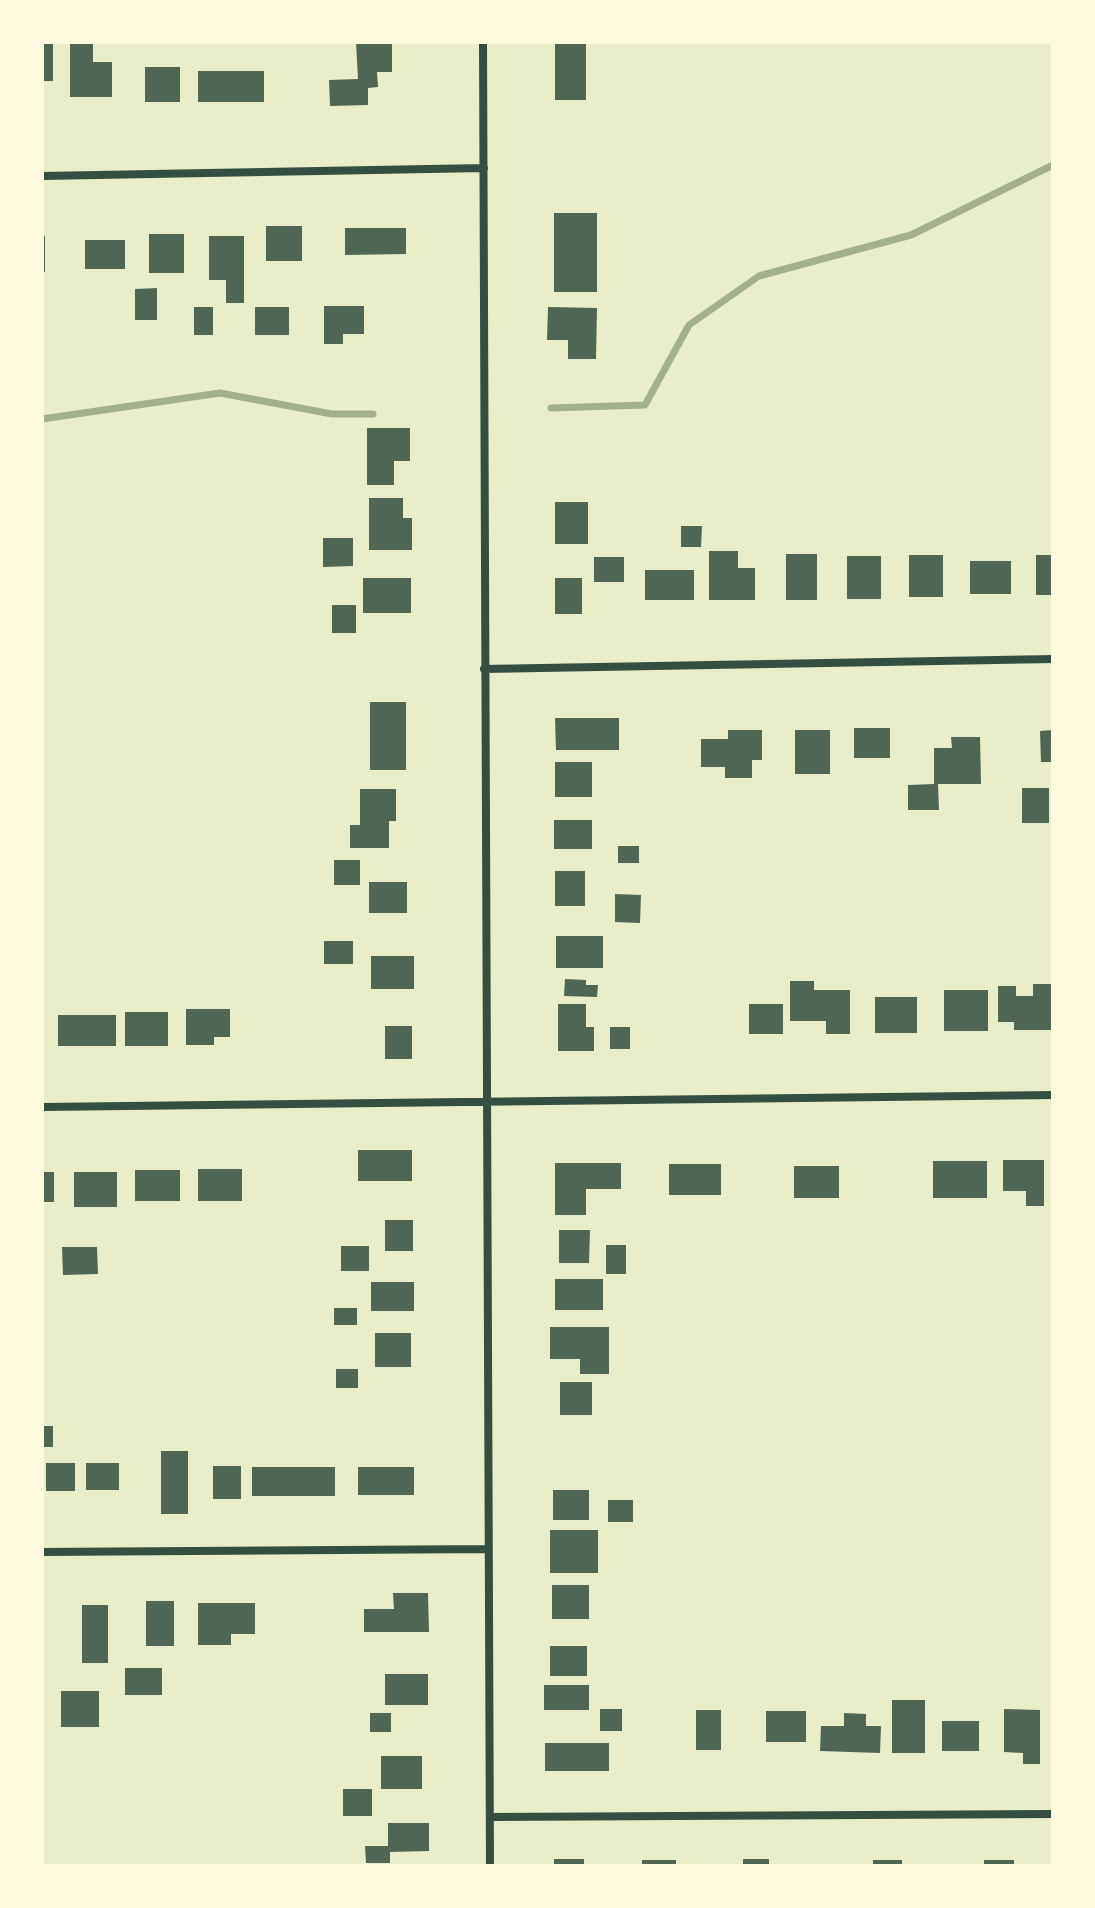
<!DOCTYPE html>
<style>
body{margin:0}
#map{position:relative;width:1095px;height:1908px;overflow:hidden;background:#e9edc9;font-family:"Exo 2",sans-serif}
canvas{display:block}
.frame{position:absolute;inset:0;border:44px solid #fefae0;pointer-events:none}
</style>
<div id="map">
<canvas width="1095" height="1908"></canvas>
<div class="frame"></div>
</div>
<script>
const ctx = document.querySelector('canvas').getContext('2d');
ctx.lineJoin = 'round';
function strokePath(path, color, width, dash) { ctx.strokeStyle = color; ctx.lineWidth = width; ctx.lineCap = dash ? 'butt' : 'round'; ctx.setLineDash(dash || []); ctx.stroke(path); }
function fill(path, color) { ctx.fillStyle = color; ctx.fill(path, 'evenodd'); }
strokePath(new Path2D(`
 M 551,408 L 645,405 L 689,325 L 759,276 L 911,235 L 1053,165
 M 42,419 L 220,393 L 332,414 L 373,414`), '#a3b18a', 7);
fill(new Path2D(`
 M 42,42 L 53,42 L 53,81 L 42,81 Z
 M 70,42 L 93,42 L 93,62 L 112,62 L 112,97 L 70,97 Z
 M 356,42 L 392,42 L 392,72 L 377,72 L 378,87 L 368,88 L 368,105 L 330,106 L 329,80 L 358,79 Z
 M 555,42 L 586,42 L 586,100 L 555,100 Z
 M 145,67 L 180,67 L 180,102 L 145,102 Z
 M 198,71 L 264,71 L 264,102 L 198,102 Z
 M 554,213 L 597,213 L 597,292 L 554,292 Z
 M 266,226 L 302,226 L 302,261 L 266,261 Z
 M 345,228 L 406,228 L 406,254 L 345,255 Z
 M 149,234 L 184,234 L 184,273 L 149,273 Z
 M 42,236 L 45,236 L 45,272 L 42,272 Z
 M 209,236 L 244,236 L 244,303 L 226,303 L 226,280 L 209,280 Z
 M 85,240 L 125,240 L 125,269 L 85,269 Z
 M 157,288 L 157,320 L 135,320 L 135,289 Z
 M 324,306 L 364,306 L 364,334 L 343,334 L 343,344 L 324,344 Z
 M 194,307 L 213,307 L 213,335 L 194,335 Z
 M 255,307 L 289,307 L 289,335 L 255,335 Z
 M 548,307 L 597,308 L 596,359 L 568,359 L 568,340 L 547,340 Z
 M 367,428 L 410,428 L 410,461 L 394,461 L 394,485 L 367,485 Z
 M 369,498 L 403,498 L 403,518 L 412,518 L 412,550 L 369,550 Z
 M 555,502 L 588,502 L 588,544 L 555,544 Z
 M 681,526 L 702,526 L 701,547 L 681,547 Z
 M 323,538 L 353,538 L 353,566 L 323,567 Z
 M 709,551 L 738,551 L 738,568 L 755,568 L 755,600 L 709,600 Z
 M 786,554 L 817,554 L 817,600 L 786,600 Z
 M 909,555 L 943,555 L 943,597 L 909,597 Z
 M 1036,555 L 1053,555 L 1053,595 L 1036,595 Z
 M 847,556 L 881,556 L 881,599 L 847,599 Z
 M 594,557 L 624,557 L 624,582 L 594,582 Z
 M 970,561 L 1011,561 L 1011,594 L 970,594 Z
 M 645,570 L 694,570 L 694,600 L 645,600 Z
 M 363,578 L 411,578 L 411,613 L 363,613 Z
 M 555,578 L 582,578 L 582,614 L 555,614 Z
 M 332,605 L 356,605 L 356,633 L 332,633 Z
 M 370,702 L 406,702 L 406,770 L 370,770 Z
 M 555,718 L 619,718 L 619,750 L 556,750 Z
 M 854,728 L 890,728 L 890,758 L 854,758 Z
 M 728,730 L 762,730 L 762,760 L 752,760 L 752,778 L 725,778 L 725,767 L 701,767 L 701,739 L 728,739 Z
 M 795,730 L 830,730 L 830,774 L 795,774 Z
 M 1053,730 L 1053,762 L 1041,762 L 1040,731 Z
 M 951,737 L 980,737 L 981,784 L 938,784 L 939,810 L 908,810 L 908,785 L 934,784 L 934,748 L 952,748 Z
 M 555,762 L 592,762 L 592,797 L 555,797 Z
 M 1022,788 L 1049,788 L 1049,823 L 1022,823 Z
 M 360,789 L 396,789 L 396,821 L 389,821 L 389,848 L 350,848 L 350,825 L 360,825 Z
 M 554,820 L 592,820 L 592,849 L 554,849 Z
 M 618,846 L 639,846 L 639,863 L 618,863 Z
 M 334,860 L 360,860 L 360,885 L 334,885 Z
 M 555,871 L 585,871 L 585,906 L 555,906 Z
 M 369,882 L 407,882 L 407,913 L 369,913 Z
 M 615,894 L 641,895 L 640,923 L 615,922 Z
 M 556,936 L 603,936 L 603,968 L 556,968 Z
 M 324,941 L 353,941 L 353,964 L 324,964 Z
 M 371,956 L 414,956 L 414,989 L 371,989 Z
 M 565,979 L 586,980 L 586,985 L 598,985 L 597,997 L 564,996 Z
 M 790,981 L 814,981 L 814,990 L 850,990 L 850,1034 L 826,1034 L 826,1021 L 790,1021 Z
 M 1033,984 L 1053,984 L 1053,1030 L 1014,1030 L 1014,1022 L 998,1022 L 998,986 L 1016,986 L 1016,996 L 1033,996 Z
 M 944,990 L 988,990 L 988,1031 L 944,1031 Z
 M 875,997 L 917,997 L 917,1033 L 875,1033 Z
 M 558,1004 L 586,1004 L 586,1027 L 594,1027 L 594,1051 L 558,1051 Z
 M 749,1004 L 783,1004 L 783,1034 L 749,1034 Z
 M 186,1009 L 230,1009 L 230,1037 L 214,1037 L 214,1045 L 186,1045 Z
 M 125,1012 L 168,1012 L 168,1046 L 125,1046 Z
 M 58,1015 L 116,1015 L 116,1046 L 58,1046 Z
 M 385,1026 L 412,1026 L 412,1059 L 385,1059 Z
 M 610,1027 L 630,1027 L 630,1049 L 610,1049 Z
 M 358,1150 L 412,1150 L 412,1181 L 358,1181 Z
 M 1003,1160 L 1044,1160 L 1044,1206 L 1026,1206 L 1026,1191 L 1003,1191 Z
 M 933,1161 L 987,1161 L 987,1198 L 933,1198 Z
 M 555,1163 L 621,1163 L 621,1189 L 586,1189 L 586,1215 L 555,1215 Z
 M 669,1164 L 721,1164 L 721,1195 L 669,1195 Z
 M 794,1166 L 839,1166 L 839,1198 L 794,1198 Z
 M 198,1169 L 242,1169 L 242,1201 L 198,1201 Z
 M 135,1170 L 180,1170 L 180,1201 L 135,1201 Z
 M 42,1172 L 54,1172 L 54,1202 L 42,1202 Z
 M 74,1172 L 117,1172 L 117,1207 L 74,1207 Z
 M 385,1220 L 413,1220 L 413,1251 L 385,1251 Z
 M 559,1230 L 590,1230 L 589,1263 L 559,1263 Z
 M 606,1245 L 626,1245 L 626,1274 L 606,1274 Z
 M 341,1246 L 369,1246 L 369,1271 L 341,1271 Z
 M 62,1247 L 97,1247 L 98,1274 L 63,1275 Z
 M 555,1279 L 603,1279 L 603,1310 L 555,1310 Z
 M 371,1282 L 414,1282 L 414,1311 L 371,1311 Z
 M 334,1308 L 357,1308 L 357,1325 L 334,1325 Z
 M 550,1327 L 609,1327 L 609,1374 L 580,1374 L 580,1359 L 550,1359 Z
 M 375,1333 L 411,1333 L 411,1367 L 375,1367 Z
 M 336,1369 L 358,1369 L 358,1388 L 336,1388 Z
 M 560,1382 L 592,1382 L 592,1415 L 560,1415 Z
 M 42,1426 L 53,1426 L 53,1447 L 42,1447 Z
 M 161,1451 L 188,1451 L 188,1514 L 161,1514 Z
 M 46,1463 L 75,1463 L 75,1491 L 46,1491 Z
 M 86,1463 L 119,1463 L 119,1490 L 86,1490 Z
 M 213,1466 L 241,1466 L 241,1499 L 213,1499 Z
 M 252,1467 L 335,1467 L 335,1496 L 252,1496 Z
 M 358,1467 L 414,1467 L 414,1495 L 358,1495 Z
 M 553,1490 L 589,1490 L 589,1520 L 553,1520 Z
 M 608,1500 L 633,1500 L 633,1522 L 608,1522 Z
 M 550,1530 L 598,1530 L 598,1573 L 550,1573 Z
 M 552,1585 L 589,1585 L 589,1619 L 552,1619 Z
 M 393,1593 L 428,1593 L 429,1632 L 364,1632 L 364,1609 L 394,1609 Z
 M 146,1601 L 174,1601 L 174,1646 L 146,1646 Z
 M 198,1603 L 255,1603 L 255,1634 L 231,1634 L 231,1645 L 198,1645 Z
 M 82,1605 L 108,1605 L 108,1663 L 82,1663 Z
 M 550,1646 L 587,1646 L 587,1676 L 550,1676 Z
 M 125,1668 L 162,1668 L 162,1695 L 125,1695 Z
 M 385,1674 L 428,1674 L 428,1705 L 385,1705 Z
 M 544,1685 L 589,1685 L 589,1710 L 544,1710 Z
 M 61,1691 L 99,1691 L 99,1727 L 61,1727 Z
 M 892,1700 L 925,1700 L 925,1753 L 892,1753 Z
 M 600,1709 L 622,1709 L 622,1731 L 600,1731 Z
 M 1004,1709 L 1040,1710 L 1040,1764 L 1023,1764 L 1023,1753 L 1004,1752 Z
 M 696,1710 L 721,1710 L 721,1750 L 696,1750 Z
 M 766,1711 L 806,1711 L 806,1742 L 766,1742 Z
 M 370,1713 L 391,1713 L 391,1732 L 370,1732 Z
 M 844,1713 L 866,1714 L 866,1726 L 881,1726 L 880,1753 L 820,1751 L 821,1726 L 844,1726 Z
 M 942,1721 L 979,1721 L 979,1751 L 942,1751 Z
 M 545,1743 L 609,1743 L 609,1771 L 545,1771 Z
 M 381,1756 L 422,1756 L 422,1789 L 381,1789 Z
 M 343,1789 L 372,1789 L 372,1816 L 343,1816 Z
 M 388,1823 L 429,1823 L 429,1851 L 390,1852 L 390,1863 L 366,1863 L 365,1846 L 388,1846 Z
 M 554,1859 L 584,1859 L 584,1866 L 554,1866 Z
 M 743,1859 L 769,1859 L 769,1866 L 743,1866 Z
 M 642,1860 L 676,1860 L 676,1866 L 642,1866 Z
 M 873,1860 L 902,1860 L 902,1866 L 873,1866 Z
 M 984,1860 L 1014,1860 L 1014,1866 L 984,1866 Z`), '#4f6655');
strokePath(new Path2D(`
 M 483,42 L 490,1866
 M 42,176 L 484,168
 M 484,669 L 1053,659
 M 42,1107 L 1053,1095
 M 42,1552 L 489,1549
 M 490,1817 L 1053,1814`), '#344e41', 8);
</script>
